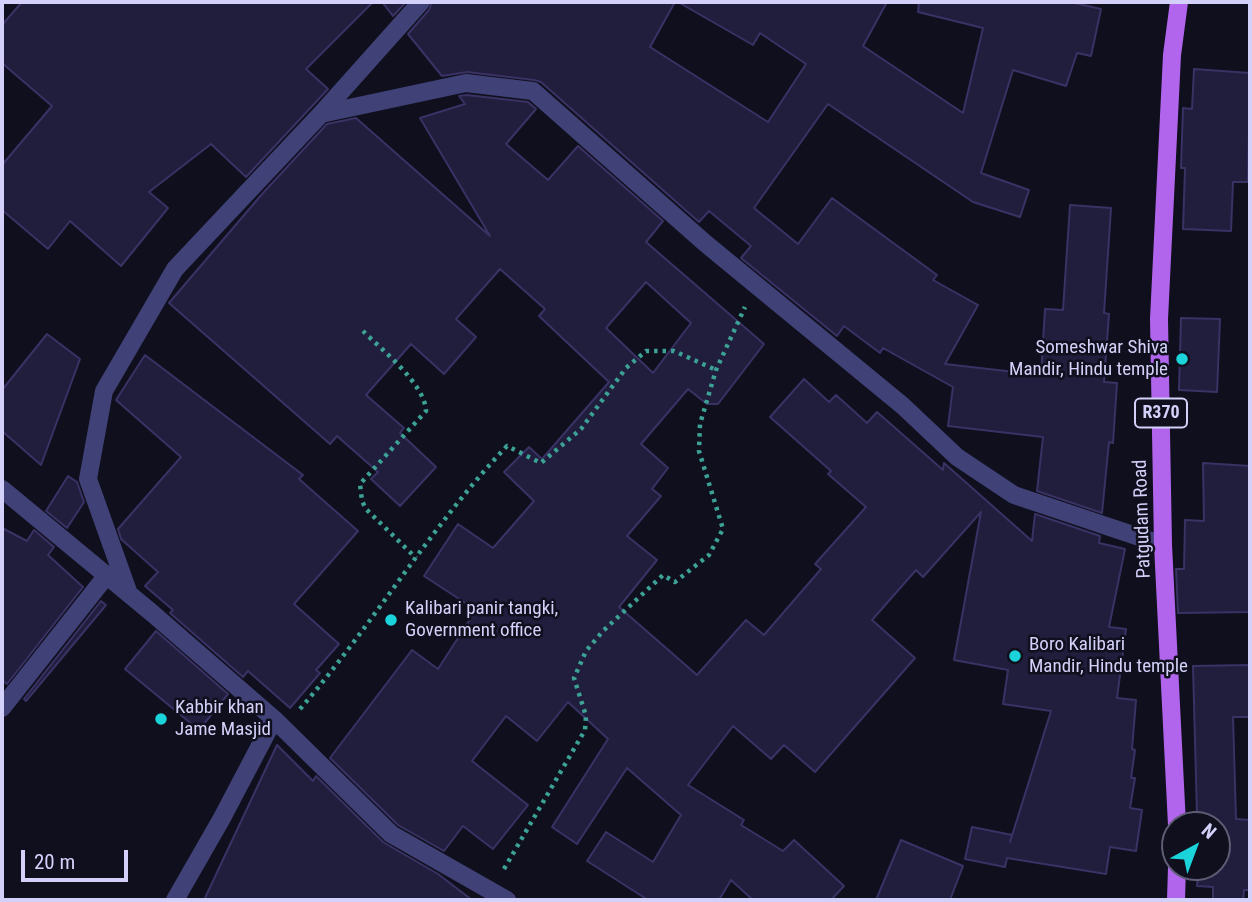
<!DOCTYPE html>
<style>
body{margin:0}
#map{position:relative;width:1252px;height:902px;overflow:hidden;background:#100f1d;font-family:"Roboto Condensed",sans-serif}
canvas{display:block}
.frame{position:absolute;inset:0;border:4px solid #d3d1f9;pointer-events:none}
.north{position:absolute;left:1161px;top:811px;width:70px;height:70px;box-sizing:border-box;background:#100f1d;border:2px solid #5e5d75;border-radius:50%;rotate:41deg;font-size:19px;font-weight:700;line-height:28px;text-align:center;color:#d3d1f9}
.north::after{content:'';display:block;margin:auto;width:24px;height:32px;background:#1bd4db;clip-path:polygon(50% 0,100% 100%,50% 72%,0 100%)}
.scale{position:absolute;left:21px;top:850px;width:107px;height:32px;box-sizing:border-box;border:4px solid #d3d1f9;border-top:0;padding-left:9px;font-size:21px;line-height:24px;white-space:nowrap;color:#d3d1f9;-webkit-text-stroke:5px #100f1d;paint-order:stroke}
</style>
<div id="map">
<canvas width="1252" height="902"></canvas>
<div class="frame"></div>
<div class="north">N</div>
<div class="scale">20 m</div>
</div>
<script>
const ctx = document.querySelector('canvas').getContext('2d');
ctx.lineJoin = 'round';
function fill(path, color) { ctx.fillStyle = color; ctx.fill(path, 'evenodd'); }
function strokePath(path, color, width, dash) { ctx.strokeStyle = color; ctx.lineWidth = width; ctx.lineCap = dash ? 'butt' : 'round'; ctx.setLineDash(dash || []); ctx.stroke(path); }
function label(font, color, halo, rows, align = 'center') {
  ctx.font = font + ' "Roboto Condensed",sans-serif'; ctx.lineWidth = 5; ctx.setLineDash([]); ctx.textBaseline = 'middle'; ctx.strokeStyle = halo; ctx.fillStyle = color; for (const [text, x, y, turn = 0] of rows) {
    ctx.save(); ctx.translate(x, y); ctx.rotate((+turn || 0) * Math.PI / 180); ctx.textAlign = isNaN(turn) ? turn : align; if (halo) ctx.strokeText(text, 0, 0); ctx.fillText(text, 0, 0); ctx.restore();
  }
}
const building = new Path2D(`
 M 22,2 L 373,2 L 306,69 L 328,89 L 246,177 L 211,144 L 149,192 L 168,208 L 121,266 L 70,221 L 48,249 L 2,210 L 2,165 L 52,106 L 2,63 L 2,25 Z
 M 382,2 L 406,2 L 393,16 Z
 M 432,2 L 675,2 L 650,47 L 768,122 L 806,64 L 760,33 L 753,45 L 678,2 L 887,2 L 863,46 L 963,113 L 983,28 L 918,12 L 919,2 L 1070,2 L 1101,9 L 1091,56 L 1077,53 L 1066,86 L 1013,70 L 981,173 L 1029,190 L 1020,217 L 973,202 L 828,104 L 754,208 L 798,244 L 832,198 L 937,275 L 933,280 L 978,305 L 945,364 L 1041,375 L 1045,309 L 1063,310 L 1070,205 L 1111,208 L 1104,313 L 1109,314 L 1104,382 L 1117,383 L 1113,443 L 1109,442 L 1102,513 L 1037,491 L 1043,437 L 948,426 L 953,387 L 883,348 L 880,353 L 844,326 L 837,336 L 741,258 L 751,246 L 709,211 L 699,222 L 541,82 L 534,80 L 467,72 L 442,76 L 408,34 L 429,10 Z
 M 1194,69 L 1250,73 L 1248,182 L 1233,182 L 1231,231 L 1183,229 L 1185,168 L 1181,168 L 1183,108 L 1192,109 Z
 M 467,95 L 528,102 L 536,109 L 506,144 L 548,180 L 578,146 L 663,221 L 646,242 L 764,344 L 718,404 L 707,404 L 688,389 L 641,444 L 668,468 L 652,489 L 661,496 L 627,536 L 657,560 L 619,607 L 697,675 L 746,620 L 764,635 L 821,569 L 815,564 L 866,507 L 828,474 L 831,471 L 770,417 L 804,379 L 829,402 L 836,395 L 867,423 L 877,412 L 943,470 L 944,463 L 1032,541 L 1035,514 L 1100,536 L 1099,543 L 1125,549 L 1109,627 L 1126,629 L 1117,698 L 1136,700 L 1132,749 L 1135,750 L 1131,778 L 1135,778 L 1130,808 L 1142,810 L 1136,851 L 1110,847 L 1106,874 L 1007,858 L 1005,867 L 965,859 L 972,827 L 1012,835 L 1010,842 L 1051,711 L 1003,704 L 1008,670 L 954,660 L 981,512 L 923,577 L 916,570 L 872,620 L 915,658 L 815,772 L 784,745 L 771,759 L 733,726 L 688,785 L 744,820 L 741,825 L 783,851 L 794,840 L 844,886 L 831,900 L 753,900 L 731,880 L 719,900 L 648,900 L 587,861 L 606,832 L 653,862 L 681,815 L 627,768 L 577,844 L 552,827 L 608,739 L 568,702 L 537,741 L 506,716 L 472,761 L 528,805 L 493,849 L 463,826 L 444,851 L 398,825 L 330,758 L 412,650 L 438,669 L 476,610 L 424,576 L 458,524 L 493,548 L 534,501 L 504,472 L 529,447 L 542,459 L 609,382 L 539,316 L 545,309 L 500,269 L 456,319 L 476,337 L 444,374 L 411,344 L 366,395 L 404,428 L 400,433 L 436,467 L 400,506 L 371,479 L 378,472 L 337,436 L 330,444 L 169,303 L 263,193 L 327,124 L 356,118 L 490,236 L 420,118 L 465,104 L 459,96 ZM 646,282 L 691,323 L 653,373 L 606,328 Z
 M 1181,318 L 1220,319 L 1217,392 L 1179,390 Z
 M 47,334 L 80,359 L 41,465 L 2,431 L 2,390 Z
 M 145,355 L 303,475 L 299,479 L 358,531 L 294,604 L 339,644 L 316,670 L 320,673 L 290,708 L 248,671 L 243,677 L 170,613 L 173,610 L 145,586 L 158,572 L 121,539 L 118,529 L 181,457 L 116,400 Z
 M 1203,463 L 1250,466 L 1250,612 L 1178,613 L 1176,569 L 1184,569 L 1185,520 L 1204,521 Z
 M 68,476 L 77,482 L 84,502 L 67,528 L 46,511 Z
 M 2,528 L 27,541 L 34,530 L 54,547 L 48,555 L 83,587 L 7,684 L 2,680 Z
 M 101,601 L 106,605 L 26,701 L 24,699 Z
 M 156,631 L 228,694 L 199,730 L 125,669 Z
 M 1250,665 L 1250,717 L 1233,717 L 1236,819 L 1250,820 L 1250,890 L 1244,890 L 1243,900 L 1213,900 L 1213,887 L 1197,886 L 1199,867 L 1217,867 L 1217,825 L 1198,825 L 1199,815 L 1197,815 L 1193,666 Z
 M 277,745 L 313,781 L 316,776 L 383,842 L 438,874 L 472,900 L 204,900 Z
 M 901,840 L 963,866 L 950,900 L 876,900 Z`);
fill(building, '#211d3c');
strokePath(building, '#393265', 2);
strokePath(new Path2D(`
 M 363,331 C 382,350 425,384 426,411 L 360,484 L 362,501 L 366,509 L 416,558
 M 300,709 C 373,625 430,527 507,446 L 541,463 L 581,429 L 626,368 L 646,351 L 674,351 L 716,370
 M 504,869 L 585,730 L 586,716 L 574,678 L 586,651 L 603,631 L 663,575 L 675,582 L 709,555 L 723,529 L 699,451 L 700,424 L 716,370 L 745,307`), '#3ca295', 4.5, [3.5, 5]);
strokePath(new Path2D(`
 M 321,114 L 466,83 L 533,91 L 705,243 L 903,406 L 957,457 L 1014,495 L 1163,545
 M 2,489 L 152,613 L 274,719 L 391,834 L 507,900
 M 129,594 L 88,479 L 104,391 L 175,269 L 321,114 L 421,2
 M 2,708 L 107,575
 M 175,900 L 222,818 L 274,719`), '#3f4177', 18);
strokePath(new Path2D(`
 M 1177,825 L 1163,545 L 1159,319 L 1172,55 L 1179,2
 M 1176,900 L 1177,867`), '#b165ec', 18);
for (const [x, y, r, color] of [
 [1182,359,7,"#1bd4db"],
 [391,620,7,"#1bd4db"],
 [1015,656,7,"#1bd4db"],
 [161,719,7,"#1bd4db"]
]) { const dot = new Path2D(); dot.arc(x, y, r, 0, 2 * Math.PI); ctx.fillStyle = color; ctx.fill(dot); strokePath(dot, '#100f1d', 2.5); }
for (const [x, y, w] of [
 [1161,413,52]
]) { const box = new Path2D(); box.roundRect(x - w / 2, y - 14.5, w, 29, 5); ctx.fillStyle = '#100f1d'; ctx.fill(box); strokePath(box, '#d3d1f9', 2); }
label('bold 18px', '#d3d1f9', null, [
 ["R370",1161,413]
]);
label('19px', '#d3d1f9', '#100f1d', [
 ["Someshwar Shiva",1168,348,"right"],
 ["Mandir, Hindu temple",1168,370,"right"],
 ["Kalibari panir tangki,",405,609],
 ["Government office",405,631],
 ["Boro Kalibari",1029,645],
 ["Mandir, Hindu temple",1029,667],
 ["Kabbir khan",175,708],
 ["Jame Masjid",175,730]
], 'left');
label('19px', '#d3d1f9', '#100f1d', [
 ["Patgudam Road",1143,519,-92]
]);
</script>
